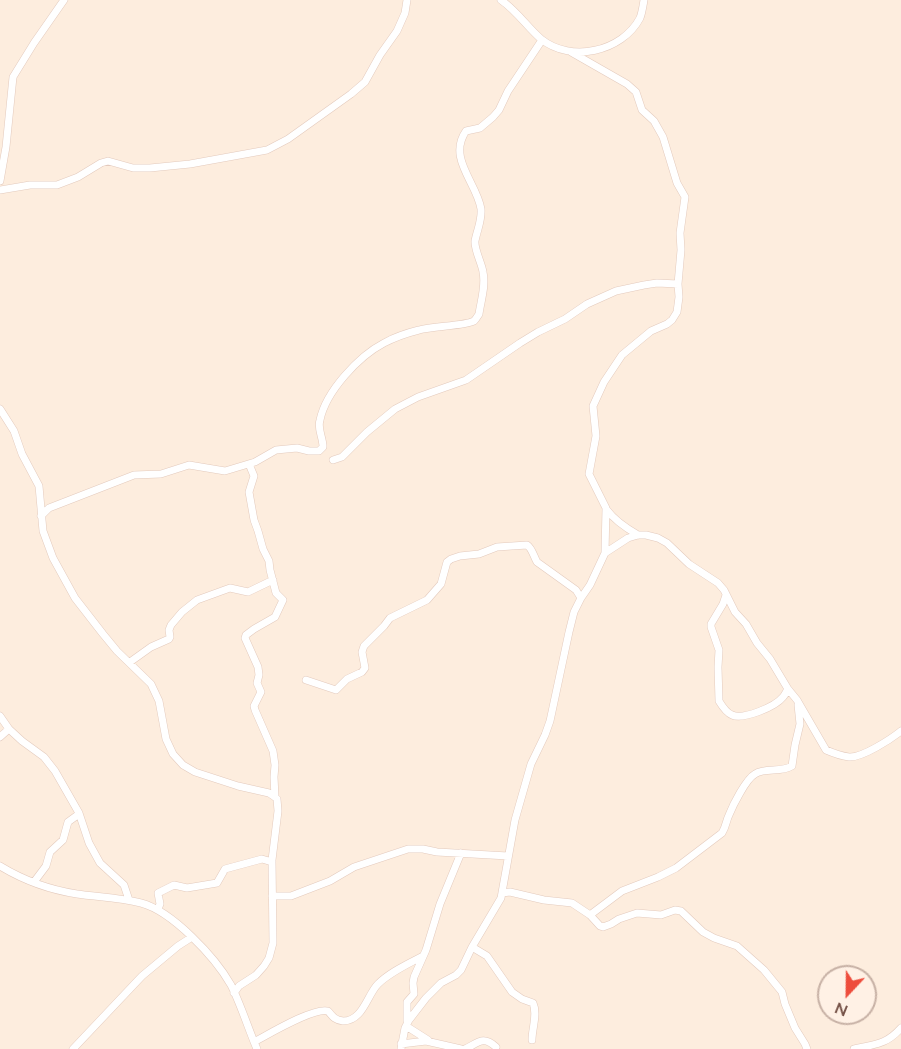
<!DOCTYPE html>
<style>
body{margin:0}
#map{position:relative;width:901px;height:1049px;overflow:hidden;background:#fdedde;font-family:Lato,sans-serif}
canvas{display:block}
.north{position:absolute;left:817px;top:965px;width:60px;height:60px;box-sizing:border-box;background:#fff1e5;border:2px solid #c7b1a5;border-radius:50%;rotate:202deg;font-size:16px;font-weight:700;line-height:24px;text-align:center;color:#745045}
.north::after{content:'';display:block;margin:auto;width:21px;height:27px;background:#ee4d3c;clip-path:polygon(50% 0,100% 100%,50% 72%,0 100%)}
</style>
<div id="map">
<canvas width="901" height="1049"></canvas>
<div class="north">N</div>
</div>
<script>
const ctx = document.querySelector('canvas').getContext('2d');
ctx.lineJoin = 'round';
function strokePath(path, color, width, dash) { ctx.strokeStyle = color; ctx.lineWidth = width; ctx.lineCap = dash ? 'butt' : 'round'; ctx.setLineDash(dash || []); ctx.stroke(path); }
const minor = new Path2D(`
 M 501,0 C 517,11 527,27 541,39 C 571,63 622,52 640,18 C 642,13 643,6 644,0
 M 571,52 L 627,84 L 636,92 L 642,110 L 654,121 L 663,137 L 677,183 L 685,197 L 680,233 L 681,250 L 678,284 L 679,297 L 677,312 L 672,320 L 667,324 L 651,331 L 622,355 L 604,382 L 593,406 L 596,436 L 589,474 L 606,508 L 605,553
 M 0,181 L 6,147 L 13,77 L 34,43 L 64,0
 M 0,190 L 30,185 L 57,185 L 78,177 L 101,163 L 108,161 L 133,168 L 150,168 L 190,164 L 267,150 L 288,139 L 351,94 L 365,82 L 380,55 L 397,31 L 405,13 L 407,0
 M 0,409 L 14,431 L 22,454 L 39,486 L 43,531 L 53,558 L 75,598 L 103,634 L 117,651 L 151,684 L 159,701 L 166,739 L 173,754 L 183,765 L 195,772 L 238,786 L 269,793 L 275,797 L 277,799 L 278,811 L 272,860 L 273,943 L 269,958 L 264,966 L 256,975 L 239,986 L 234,993
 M 333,460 L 342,457 L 367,432 L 395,409 L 418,397 L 466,380 L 520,343 L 538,332 L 565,319 L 587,304 L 616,291 L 644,285 L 657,283 L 678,284
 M 249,464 L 254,476 L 249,492 L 254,520 L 258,531 L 263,549 L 269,561 L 270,570 L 276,593 L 283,600 L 275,617 L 254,629 L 246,635 L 245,638 L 258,667 L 259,675 L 257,683 L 261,692 L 254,706 L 255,710 L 273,751 L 275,765 L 274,777 L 275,797
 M 607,510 C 615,521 626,528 638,535
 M 41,516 L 49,508 L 134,475 L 161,474 L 189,465 L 225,471 L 255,462 L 276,450 L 297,448 L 309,451 L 319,451 L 323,447 C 323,437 317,429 320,420 C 326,391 359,356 384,343 C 395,337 407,333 419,330 C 432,326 465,326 474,321 C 477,318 477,317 479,314 C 481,300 486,286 483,272 C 482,264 474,249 475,241 C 477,230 482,221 481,209 C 477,183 447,158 466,131 L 480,128 L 493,117 L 499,110 L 508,91 L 542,40
 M 726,595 L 723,604 L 711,624 L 711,627 L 719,650 L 718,667 L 719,701 C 722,706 727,713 732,715 C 743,720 775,707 783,697 C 785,695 786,692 788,689
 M 130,662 L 151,647 L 169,639 L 170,637 L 169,630 L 171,625 L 182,612 L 197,600 L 230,588 L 248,592 L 273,580
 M 306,680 L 336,690 L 347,679 L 362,672 L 365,668 L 362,652 L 364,646 L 384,626 L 390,618 L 427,600 L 441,584 L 447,562 L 451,559 L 460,556 L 479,554 L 497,547 L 527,545 C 532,548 534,557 537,562 L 576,590 L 581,598
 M 0,716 L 9,729 L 22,741 L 44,757 L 55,771 L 79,813 L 89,843 L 100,863 L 124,885 L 129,900
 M 0,737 L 9,729
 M 0,866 C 23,880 51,890 77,894 C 98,897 120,898 141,903 C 172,911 215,957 231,985 C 241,1005 248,1028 257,1049
 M 34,882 L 46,866 L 50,852 L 63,840 L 68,822 L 79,814
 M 502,893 L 510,892 L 544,900 L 572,903 L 590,915 L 600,926 L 603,927 L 611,924 L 619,919 L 637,913 L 661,915 L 675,910 L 681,911 L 703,932 L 714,938 L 737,946 L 764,970 L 782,992 L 785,1004 L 795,1028 L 805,1044 L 807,1049
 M 272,896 L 291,896 L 330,881 L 354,867 L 408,849 L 423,849 L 437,852 L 508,856
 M 158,909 L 160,904 L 158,893 L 174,885 L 187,888 L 217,883 L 225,869 L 262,859 L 272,862
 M 590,915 L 622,891 L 658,877 L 676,868 L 722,833 C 726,827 726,821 729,815 C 733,805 746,779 755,774 C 765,767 781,773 792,766 L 795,745 L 800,724 L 798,705
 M 472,947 L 487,956 L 512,992 L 522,999 L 533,1003 C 538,1014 532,1028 532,1040
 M 407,1021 L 407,1002 L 414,994 L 413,983 L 414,977 L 426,950 L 440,904 L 461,853
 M 406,1026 L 428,1040
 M 254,1042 C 269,1034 314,1007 328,1011 C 333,1017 335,1020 343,1021 C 363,1021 367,995 378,984 C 390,972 408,964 423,956
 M 401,1044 L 426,1041 L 461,1049
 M 73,1049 L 142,976 L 178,946 L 192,937
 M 401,1049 L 405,1028 L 409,1020 L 426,998 L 441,983 L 456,975 L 461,970 L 472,947 L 501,898 L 515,820 L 531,764 L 545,735 L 550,721 L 569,632 L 574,612 L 581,598 L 590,585 L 605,553 L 628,538 L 638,535 L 646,535 L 658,538 L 667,543 L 689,564 L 718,583 L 724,590 L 735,612 L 746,624 L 757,643 L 770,659 L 788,689 L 797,700 L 826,750 C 833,753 841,756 849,757 C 862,758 891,739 901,731
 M 465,1049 C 478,1043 483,1035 496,1047
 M 854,1049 C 875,1044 886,1045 901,1028`);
strokePath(minor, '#e3cabd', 8);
strokePath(minor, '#fff', 7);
</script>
